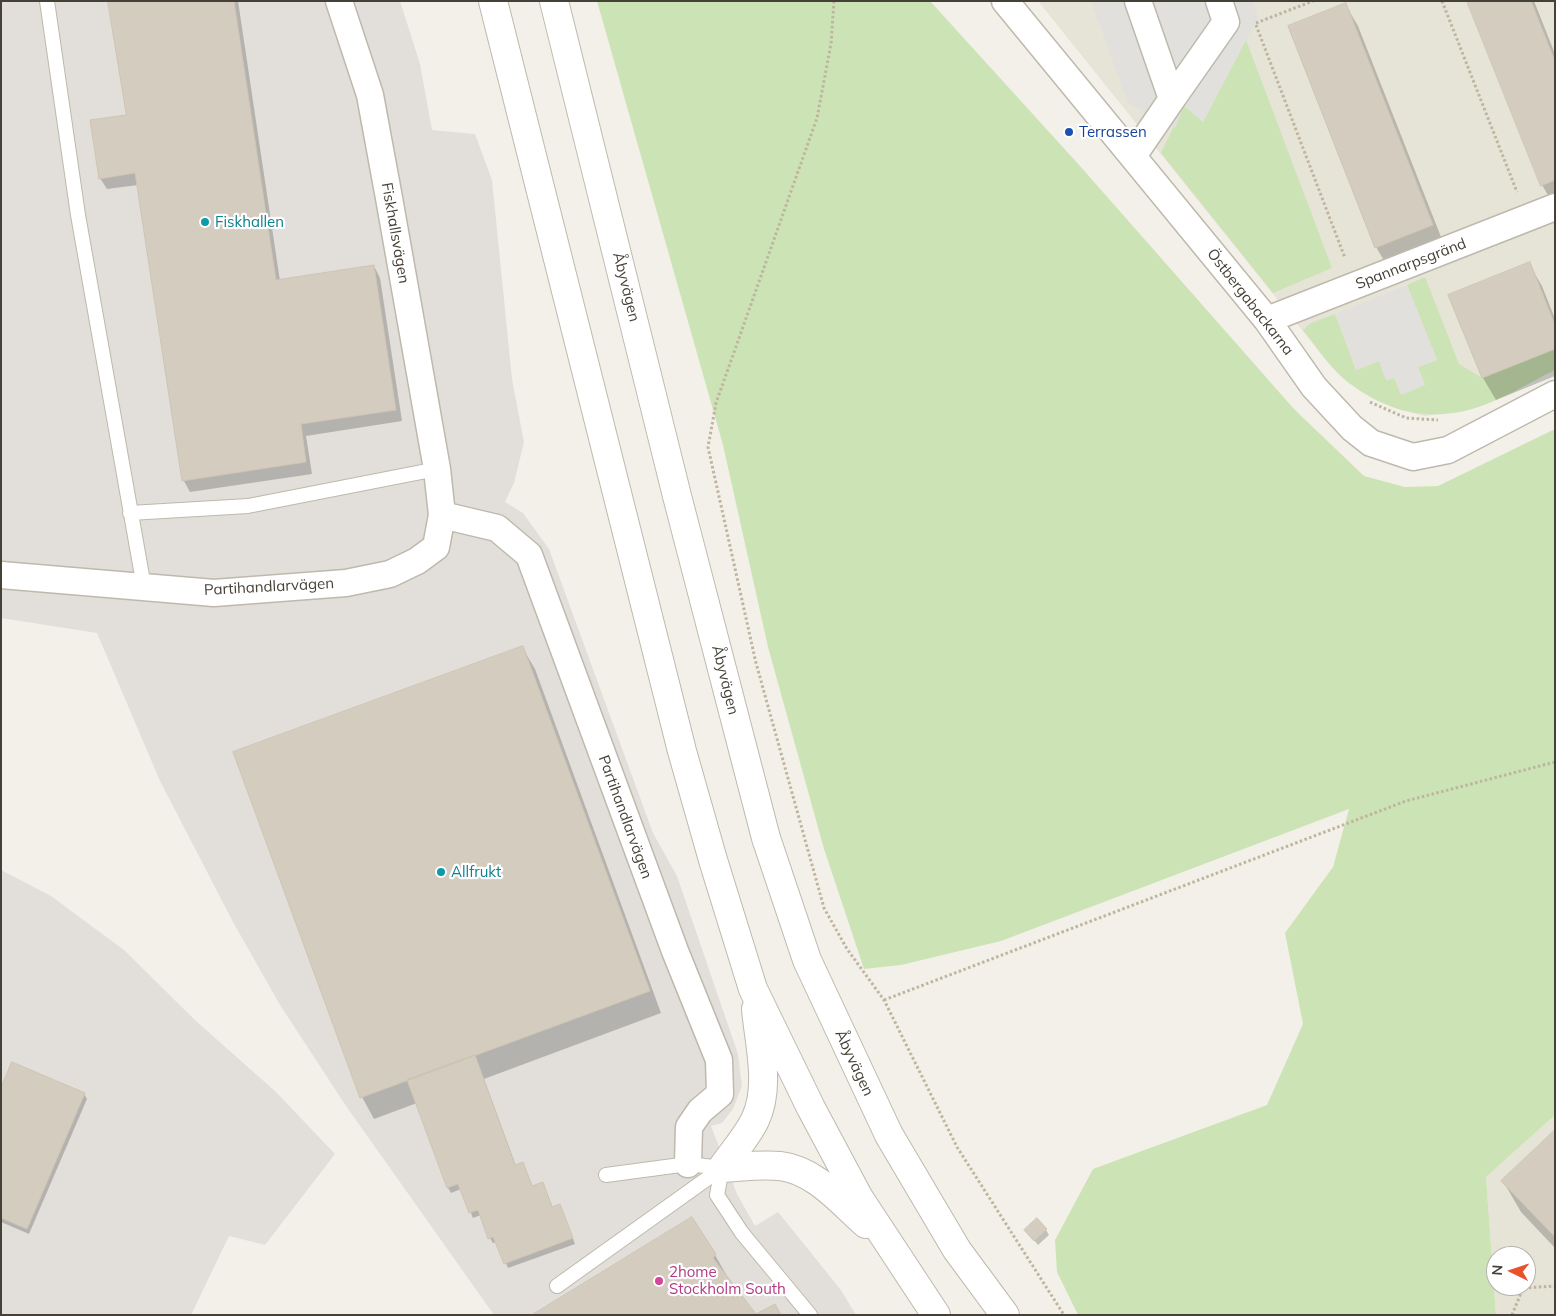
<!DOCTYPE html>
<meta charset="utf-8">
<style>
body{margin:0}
#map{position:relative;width:1556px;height:1316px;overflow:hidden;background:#f3f0e9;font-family:Mulish,sans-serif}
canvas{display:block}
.frame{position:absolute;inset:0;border:2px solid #464138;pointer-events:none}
.north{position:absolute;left:1486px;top:1246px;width:50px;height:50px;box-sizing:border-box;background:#fff;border:1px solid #b5b3af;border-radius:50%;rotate:274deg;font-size:14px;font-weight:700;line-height:20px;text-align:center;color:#464138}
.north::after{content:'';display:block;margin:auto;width:18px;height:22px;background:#e8532b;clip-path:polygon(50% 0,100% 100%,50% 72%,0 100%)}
</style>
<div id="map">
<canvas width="1556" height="1316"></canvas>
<div class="frame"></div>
<div class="north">N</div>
</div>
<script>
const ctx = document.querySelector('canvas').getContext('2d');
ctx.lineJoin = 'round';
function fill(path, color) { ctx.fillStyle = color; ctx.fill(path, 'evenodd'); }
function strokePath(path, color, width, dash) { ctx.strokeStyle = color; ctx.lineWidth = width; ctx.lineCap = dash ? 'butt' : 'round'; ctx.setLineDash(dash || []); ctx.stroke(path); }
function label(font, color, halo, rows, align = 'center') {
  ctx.font = font + ' Mulish,sans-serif'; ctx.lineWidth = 4.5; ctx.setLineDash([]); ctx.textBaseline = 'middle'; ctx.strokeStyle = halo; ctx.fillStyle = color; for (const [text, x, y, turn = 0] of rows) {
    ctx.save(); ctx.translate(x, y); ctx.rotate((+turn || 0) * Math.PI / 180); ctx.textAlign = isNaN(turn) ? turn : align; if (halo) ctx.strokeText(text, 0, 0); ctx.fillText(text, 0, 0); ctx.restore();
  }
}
fill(new Path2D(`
 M 1038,1 L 1555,1 L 1555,370 L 1490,402 L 1472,409 L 1425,416 L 1400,410 L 1374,399 L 1347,382 L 1326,360 Z
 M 1555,1115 L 1555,1315 L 1496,1315 L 1486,1177 ZM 1496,1256 L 1526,1256 L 1526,1286 L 1496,1286 Z`), '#e6e3d7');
fill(new Path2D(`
 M 1,1 L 400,1 L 420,64 L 432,130 L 475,134 L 492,180 L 512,379 L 524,442 L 514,483 L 505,502 L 523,513 L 549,549 L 653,833 L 677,876 L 738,1054 L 742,1086 L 733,1109 L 722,1123 L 711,1126 L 737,1194 L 755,1226 L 778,1212 L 841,1290 L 856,1315 L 494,1315 L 346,1106 L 280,1005 L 233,922 L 160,781 L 97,633 L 1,618 Z
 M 1,870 L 51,896 L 124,950 L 196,1021 L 276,1092 L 335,1154 L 265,1245 L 229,1236 L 191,1315 L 1,1315 Z`), '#e2dfda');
fill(new Path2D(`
 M 597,1 L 930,1 L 1080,166 L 1294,409 L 1364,476 L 1405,487 L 1438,486 L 1555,429 L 1555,1115 L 1486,1177 L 1496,1315 L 1078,1315 L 1057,1272 L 1055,1240 L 1093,1169 L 1267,1105 L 1303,1024 L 1285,933 L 1333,867 L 1349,809 L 1001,941 L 901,965 L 864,969 L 824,849 L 768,647 L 723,445 Z
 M 1246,40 L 1332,268 L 1273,293 L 1161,153 L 1184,105 L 1203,122 Z
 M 1425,277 L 1459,364 L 1482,378 L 1555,349 L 1555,370 C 1528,383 1501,401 1472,409 C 1427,422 1385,411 1348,382 C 1330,369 1317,347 1303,330 L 1311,323 L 1335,314 L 1356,370 L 1379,361 L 1386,380 L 1394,378 L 1425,385 L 1418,367 L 1437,360 L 1407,285 Z`), '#cce4b5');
fill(new Path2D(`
 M 1091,1 L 1252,1 L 1258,17 L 1203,122 L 1184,106 L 1175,128 L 1128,103 Z
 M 1407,285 L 1437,360 L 1418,367 L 1425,385 L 1401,395 L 1394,378 L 1386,380 L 1379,361 L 1357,370 L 1335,314 Z`), '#e2e0dd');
fill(new Path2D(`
 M 110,1 L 238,1 L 280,281 L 374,266 L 380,278 L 402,421 L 306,436 L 312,474 L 190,492 L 184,481 L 138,185 L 107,189 L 100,178 L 127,116 Z
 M 1469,1 L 1534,1 L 1555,54 L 1555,207 L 1542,185 Z
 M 1345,4 L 1358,26 L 1445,247 L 1389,269 L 1376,247 Z
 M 1529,264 L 1542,286 L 1555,319 L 1555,376 L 1496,400 L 1483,378 Z
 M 522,647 L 535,669 L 661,1013 L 484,1079 L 516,1166 L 523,1163 L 533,1187 L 543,1183 L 553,1208 L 560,1205 L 575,1244 L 508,1268 L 497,1242 L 493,1243 L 490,1238 L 481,1215 L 473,1218 L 461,1189 L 451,1193 L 448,1188 L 417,1103 L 374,1119 L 362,1097 Z
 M 1,1091 L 84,1094 L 87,1099 L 29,1234 L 1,1222 Z
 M 1555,1132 L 1555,1248 L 1521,1212 L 1503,1181 Z
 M 1026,1230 L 1046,1230 L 1049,1235 L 1038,1245 Z
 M 715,1255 L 731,1283 L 535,1315 Z`), '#0003');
const building = new Path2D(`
 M 108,1 L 234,1 L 276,280 L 374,265 L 396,410 L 301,424 L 306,462 L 182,481 L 135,173 L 99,179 L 90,120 L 126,115 Z
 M 1467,1 L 1531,1 L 1555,61 L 1555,180 L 1541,186 Z
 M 1346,3 L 1433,225 L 1375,248 L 1288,26 Z
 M 1530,262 L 1555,325 L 1555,349 L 1482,378 L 1448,295 Z
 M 523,646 L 650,991 L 360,1098 L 233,752 Z
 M 475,1055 L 515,1165 L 523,1162 L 532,1186 L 543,1182 L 552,1207 L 560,1204 L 573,1238 L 504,1264 L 493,1237 L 488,1239 L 478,1210 L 469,1213 L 458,1184 L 447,1188 L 407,1080 Z
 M 12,1062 L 85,1093 L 27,1229 L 1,1218 L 1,1088 Z
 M 1555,1130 L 1555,1237 L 1501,1181 Z
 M 692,1217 L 716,1254 L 713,1258 L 756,1314 L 775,1304 L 781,1315 L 532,1315 Z
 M 1037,1218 L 1047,1229 L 1034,1241 L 1024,1230 Z`);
fill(building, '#d4cdbf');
strokePath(building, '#cec5b3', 1);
const service = new Path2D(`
 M 47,1 L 78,215 L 144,587
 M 130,513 L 248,506 L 437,469
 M 722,1168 L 717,1195 L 742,1233 L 810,1315
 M 606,1175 L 688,1164 L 722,1168
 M 557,1286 L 722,1168`);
const minor = new Path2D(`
 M 1005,1 L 1267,320 L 1314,387 L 1352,428 L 1371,443 L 1413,457 L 1448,450 L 1555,394
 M 1172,99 L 1226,22 L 1219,1
 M 1133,156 L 1172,99 L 1138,1
 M 1267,320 L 1555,207
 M 442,515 L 497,528 L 529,555 L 675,951 L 719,1060 L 720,1094 L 700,1111 L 689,1127 L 688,1164
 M 1,575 L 214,593 L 346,583 L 390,574 L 417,561 L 436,547 L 442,515 L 437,469 L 389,198 L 370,95 L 339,1`);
const tertiary = new Path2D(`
 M 493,1 L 682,751 L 713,860 L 753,989 L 811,1108 L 859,1198 L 936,1315
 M 554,1 L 677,496 L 766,838 L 807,960 L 889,1135 L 957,1250 L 1005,1315
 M 722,1168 C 732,1153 747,1137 755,1120 C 771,1087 759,1044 756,1009
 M 722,1168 C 741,1167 761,1164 780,1166 C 815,1170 841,1202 866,1224`);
strokePath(service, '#beb9ac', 16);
strokePath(minor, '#beb9ac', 29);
strokePath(tertiary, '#beb9ac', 30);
strokePath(new Path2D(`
 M 834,1 L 831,44 L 817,118 L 716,403 L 708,447 L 756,663 L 824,908 L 847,949 L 884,1000 L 957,1147 L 1064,1315
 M 1442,1 L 1517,192
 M 1256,23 L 1313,1
 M 1256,25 L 1345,258
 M 1370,402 L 1406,418 L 1438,420
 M 884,1000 L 1406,801 L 1555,762
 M 1512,1315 L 1523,1288 L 1555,1286`), '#beb59e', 3, [2.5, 2.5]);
strokePath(service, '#fff', 14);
strokePath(minor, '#fff', 26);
strokePath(tertiary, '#fff', 28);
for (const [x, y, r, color] of [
 [1069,132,5,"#1a4fb4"],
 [205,222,5,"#0f9aa8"],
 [441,872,5,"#0f9aa8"],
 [659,1281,5,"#d1479c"]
]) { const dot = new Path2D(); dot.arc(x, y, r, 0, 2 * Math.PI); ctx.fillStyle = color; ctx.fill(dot); strokePath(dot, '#fff', 2); }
label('15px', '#164399', '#fff', [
 ["Terrassen",1079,132]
], 'left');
label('15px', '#0d838f', '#fff', [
 ["Fiskhallen",215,222],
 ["Allfrukt",451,872]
], 'left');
label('15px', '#464138', '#fff', [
 ["Fiskhallsvägen",395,233,80],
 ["Spannarpsgränd",1411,264,-21],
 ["Åbyvägen",626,287,76],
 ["Östbergabackarna",1250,302,52],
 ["Partihandlarvägen",269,587,-3],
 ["Åbyvägen",725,680,76],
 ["Partihandlarvägen",625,817,70],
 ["Åbyvägen",854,1063,65]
]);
label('15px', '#b23c85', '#fff', [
 ["2home",669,1272],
 ["Stockholm South",669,1289]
], 'left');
</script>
